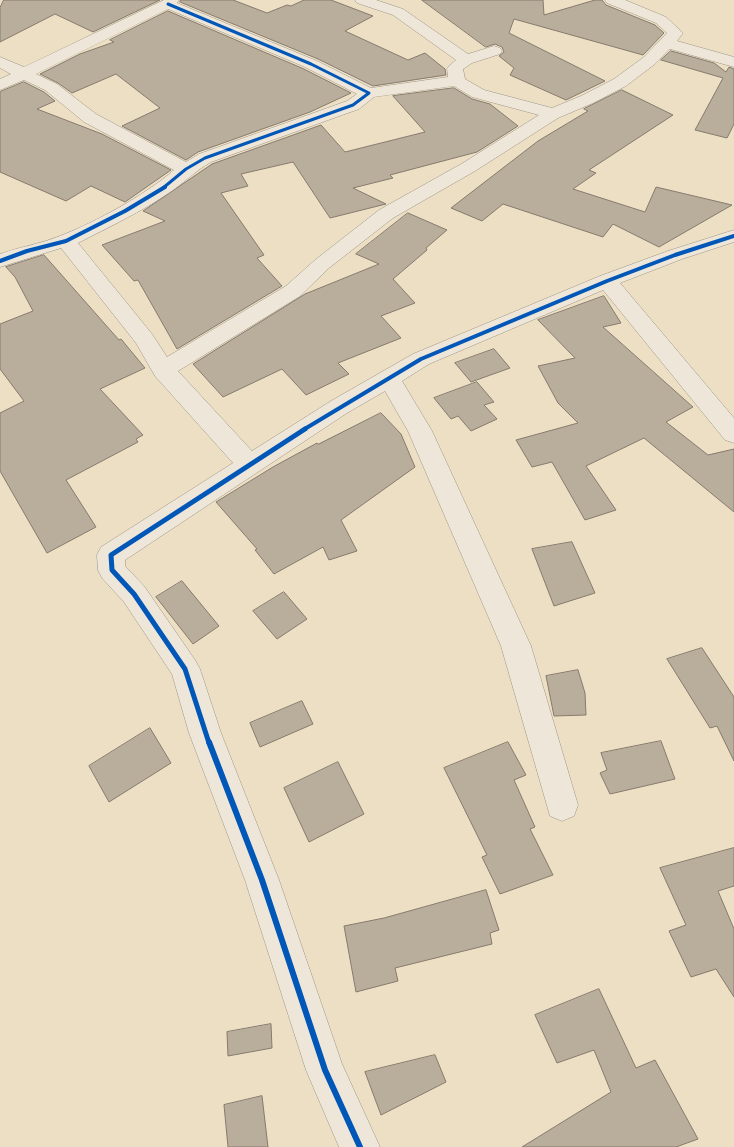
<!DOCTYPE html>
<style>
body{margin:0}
canvas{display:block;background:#ecdfc4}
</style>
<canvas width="734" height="1147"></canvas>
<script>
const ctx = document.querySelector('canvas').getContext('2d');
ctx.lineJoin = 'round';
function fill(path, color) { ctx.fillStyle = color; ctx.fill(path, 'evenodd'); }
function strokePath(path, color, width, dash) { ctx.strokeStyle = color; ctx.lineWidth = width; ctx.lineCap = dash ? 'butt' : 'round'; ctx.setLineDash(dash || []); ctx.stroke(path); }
const building = new Path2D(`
 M 4,0 L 160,0 L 93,32 L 55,14 L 0,42 L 0,8 Z
 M 181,0 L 233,0 L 267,13 L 287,5 L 291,6 L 304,0 L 331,0 L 373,16 L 345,31 L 408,60 L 425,53 L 445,69 L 446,75 L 373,86 L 318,59 L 180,2 Z
 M 422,0 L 543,0 L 544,15 L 595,0 L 602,0 L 606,5 L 655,25 L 664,33 L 643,55 L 514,19 L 509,33 L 605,81 L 566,100 L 510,75 L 514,68 L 499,56 L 504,52 L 502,47 L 495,44 L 486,47 Z
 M 168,11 L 304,69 L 351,93 L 310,112 L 198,152 L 186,160 L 122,126 L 160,108 L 116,74 L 72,93 L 58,83 L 40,74 L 80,54 L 114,42 L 110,40 Z
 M 671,51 L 714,63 L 726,72 L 729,67 L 734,69 L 734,124 L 727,138 L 695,130 L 723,78 L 661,60 Z
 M 24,82 L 44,92 L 55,101 L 37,109 L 102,134 L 171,170 L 125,202 L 91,186 L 66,201 L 0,172 L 0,92 Z
 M 454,88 L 472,99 L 490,104 L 518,126 L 477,152 L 390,175 L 393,178 L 353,188 L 386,204 L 330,218 L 293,162 L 241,174 L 248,186 L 221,193 L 264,255 L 257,258 L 282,286 L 177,349 L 138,280 L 134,281 L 102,245 L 165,221 L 143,211 L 212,164 L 321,125 L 345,152 L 425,132 L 393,96 Z
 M 622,90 L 673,115 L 589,170 L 596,173 L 573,189 L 645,212 L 656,187 L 732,205 L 659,247 L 613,224 L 603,237 L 503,204 L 482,221 L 451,208 L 538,141 L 588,111 L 584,109 Z
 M 408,213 L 447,230 L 426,248 L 427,250 L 393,279 L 415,303 L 381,316 L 401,338 L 338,363 L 349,374 L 306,395 L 282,369 L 223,397 L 193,364 L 305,294 L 379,264 L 356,254 Z
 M 44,255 L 119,340 L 121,339 L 145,368 L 100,389 L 143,435 L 136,439 L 138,442 L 66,480 L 96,527 L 47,553 L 0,471 L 0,413 L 24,401 L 0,369 L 0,324 L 33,311 L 15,277 L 6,267 Z
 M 604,296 L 621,323 L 603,327 L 693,407 L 666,422 L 708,455 L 734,449 L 734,512 L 644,438 L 586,466 L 616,510 L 585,520 L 552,462 L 532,467 L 516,440 L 578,423 L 558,403 L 538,366 L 575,358 L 538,320 Z
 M 494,349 L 510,368 L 471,382 L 455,363 Z
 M 477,382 L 494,402 L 484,405 L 497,419 L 471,431 L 458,416 L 451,419 L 434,398 Z
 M 381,413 L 401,434 L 415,467 L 341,520 L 357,551 L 329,560 L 323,547 L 274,574 L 255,550 L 257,549 L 216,502 L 273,467 L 317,443 L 318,444 Z
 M 572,542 L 595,593 L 554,606 L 532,549 Z
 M 182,581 L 219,626 L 193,644 L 156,597 Z
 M 284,592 L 307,619 L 277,639 L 253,611 Z
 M 702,648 L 734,697 L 734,761 L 717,726 L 710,728 L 667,659 Z
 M 578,670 L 585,693 L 586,715 L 554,716 L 546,676 Z
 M 302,701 L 313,724 L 260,747 L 250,723 Z
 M 150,728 L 171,763 L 109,802 L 89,766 Z
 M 661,741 L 675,779 L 610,794 L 600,773 L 607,770 L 601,753 Z
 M 508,742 L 526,775 L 514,780 L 535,827 L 530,829 L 553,875 L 500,894 L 482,857 L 487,855 L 444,768 Z
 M 338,762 L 364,814 L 309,842 L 284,788 Z
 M 734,848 L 734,886 L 718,891 L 734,929 L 734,997 L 716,969 L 691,977 L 669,931 L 686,925 L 660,868 Z
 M 486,890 L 499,930 L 490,933 L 492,944 L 395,968 L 398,981 L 356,992 L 344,926 L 384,918 Z
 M 599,989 L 636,1068 L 655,1060 L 698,1139 L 676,1147 L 522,1147 L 611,1092 L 594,1050 L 557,1063 L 535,1015 Z
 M 271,1024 L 272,1048 L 228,1056 L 227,1032 Z
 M 435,1055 L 446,1082 L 381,1115 L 365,1072 Z
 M 262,1096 L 268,1147 L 228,1147 L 224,1105 Z`);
fill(building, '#b9ae9c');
strokePath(building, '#867b6d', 1);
const minor = new Path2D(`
 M 164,0 L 179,0 L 177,3 L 317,61 L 371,88 L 448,77 L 447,68 L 456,60 L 393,15 L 357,3 L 355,0 L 376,0 L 403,9 L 468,54 L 494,46 L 500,48 L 502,51 L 500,54 L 472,63 L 463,69 L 465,79 L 484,90 L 552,108 L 581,96 L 614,79 L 644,57 L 667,33 L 656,23 L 607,3 L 605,0 L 625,0 L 666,17 L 683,33 L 677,41 L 734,57 L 734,67 L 670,49 L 655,64 L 626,86 L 593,103 L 558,118 L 475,171 L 393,218 L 329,268 L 300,296 L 178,371 L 252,451 L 331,401 L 413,354 L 600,276 L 668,251 L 734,230 L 734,242 L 682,259 L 620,283 L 734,418 L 734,443 L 725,440 L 603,290 L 429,364 L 402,381 L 432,431 L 531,646 L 578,805 L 574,816 L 562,821 L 550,816 L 501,646 L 408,431 L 385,391 L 347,413 L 125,560 L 125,566 L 144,586 L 195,660 L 200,669 L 221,733 L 279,880 L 342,1064 L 380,1147 L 339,1147 L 306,1070 L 245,880 L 189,733 L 172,674 L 124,602 L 102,578 L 98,570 L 97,555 L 101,547 L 233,463 L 155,376 L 136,343 L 61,248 L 0,267 L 0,254 C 19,247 41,244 60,236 C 96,222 145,195 174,170 L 84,122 L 45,90 L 24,80 L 0,90 L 0,79 L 11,74 L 0,68 L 0,57 L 24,67 ZM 168,9 L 305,67 L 357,94 L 347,101 L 199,154 L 186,162 L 96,114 L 57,84 L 36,74 ZM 454,86 L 472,97 L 539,115 L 463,163 L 379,210 L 315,260 L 286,286 L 167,357 L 152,334 L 78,243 C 109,227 141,212 170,192 C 185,182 195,171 211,162 L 359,109 L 374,97 Z`);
strokePath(minor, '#9e9484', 1);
fill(minor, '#eee7d9');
strokePath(new Path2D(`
 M 163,188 L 186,169 L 205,158 L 353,105 L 369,93 L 311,64 L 168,4`), '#0057b8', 3);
strokePath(new Path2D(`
 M 0,261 L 27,251 L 66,241 L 125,211 L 165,187
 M 303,430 L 421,359 L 607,281 L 675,255 L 734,236`), '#0057b8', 4);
strokePath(new Path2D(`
 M 209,743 L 185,669 L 134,594 L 112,570 L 111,555 L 305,429`), '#0057b8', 5);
strokePath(new Path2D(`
 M 209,742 L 262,880 L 325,1070 L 360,1147`), '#0057b8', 6);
</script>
